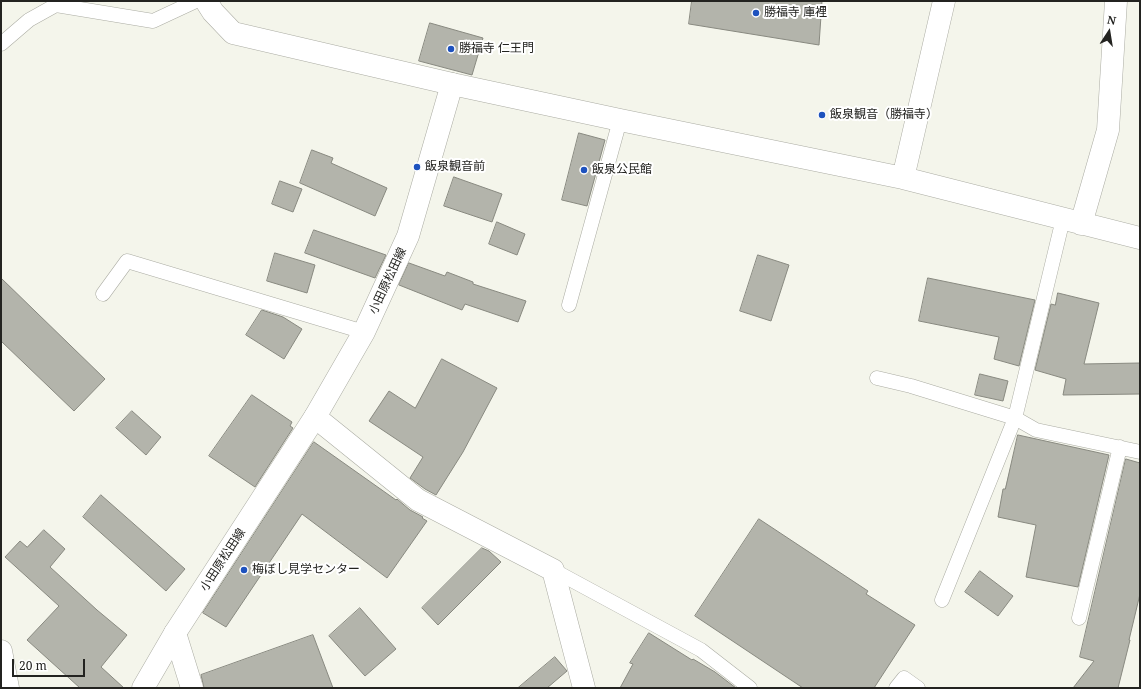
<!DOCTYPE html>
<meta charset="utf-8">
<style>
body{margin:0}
#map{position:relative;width:1141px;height:689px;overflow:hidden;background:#f4f5eb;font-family:"Noto Serif",serif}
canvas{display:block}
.frame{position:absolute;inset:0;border:2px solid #232320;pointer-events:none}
.north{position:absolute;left:1089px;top:12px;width:40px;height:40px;-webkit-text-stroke:3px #fff;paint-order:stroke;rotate:12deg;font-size:11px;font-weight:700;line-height:16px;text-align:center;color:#232320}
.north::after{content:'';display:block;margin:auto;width:14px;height:18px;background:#232320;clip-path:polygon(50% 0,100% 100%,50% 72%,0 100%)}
.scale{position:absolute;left:12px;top:659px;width:73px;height:18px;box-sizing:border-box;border:2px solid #232320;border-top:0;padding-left:5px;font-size:12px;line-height:14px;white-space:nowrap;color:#232320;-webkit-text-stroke:3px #fff;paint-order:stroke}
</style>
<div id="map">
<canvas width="1141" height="689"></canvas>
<div class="frame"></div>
<div class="north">N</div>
<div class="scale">20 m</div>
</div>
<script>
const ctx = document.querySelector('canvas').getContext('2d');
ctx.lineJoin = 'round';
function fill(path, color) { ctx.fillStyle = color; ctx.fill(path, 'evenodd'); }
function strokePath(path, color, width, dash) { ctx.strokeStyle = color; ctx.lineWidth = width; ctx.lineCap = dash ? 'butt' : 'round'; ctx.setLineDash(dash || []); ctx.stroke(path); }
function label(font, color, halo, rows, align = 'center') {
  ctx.font = font + ' "Noto Serif","Noto Sans JP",serif'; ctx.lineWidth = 4; ctx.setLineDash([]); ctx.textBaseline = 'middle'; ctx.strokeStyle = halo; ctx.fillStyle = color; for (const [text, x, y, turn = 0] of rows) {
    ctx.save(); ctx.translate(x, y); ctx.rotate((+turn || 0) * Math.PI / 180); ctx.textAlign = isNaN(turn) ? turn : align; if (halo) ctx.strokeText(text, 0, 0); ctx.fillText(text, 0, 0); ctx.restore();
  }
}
const building = new Path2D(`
 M 692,1 L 822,1 L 819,45 L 689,24 Z
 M 430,23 L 483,38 L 472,75 L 419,61 Z
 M 579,133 L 605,140 L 587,206 L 562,200 Z
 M 312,150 L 333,158 L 331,163 L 387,188 L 375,216 L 300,183 Z
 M 454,177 L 502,194 L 492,222 L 444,206 Z
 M 280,181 L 302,189 L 293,212 L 272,204 Z
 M 497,222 L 525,234 L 517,255 L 489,244 Z
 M 314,230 L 386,255 L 375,278 L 305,253 Z
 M 275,253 L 315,265 L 307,293 L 267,281 Z
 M 758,255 L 789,265 L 771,321 L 740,311 Z
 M 409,263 L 445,276 L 447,272 L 473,282 L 473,284 L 526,301 L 518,322 L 465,304 L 462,310 L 399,285 Z
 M 1,278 L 105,379 L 74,411 L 1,341 Z
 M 928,278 L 1035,300 L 1019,366 L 994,359 L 999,337 L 919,321 Z
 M 1058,293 L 1099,303 L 1084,364 L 1140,363 L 1140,394 L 1063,395 L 1066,379 L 1035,370 L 1051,304 L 1055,305 Z
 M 262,310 L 283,317 L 302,329 L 284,359 L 246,335 Z
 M 442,359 L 497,388 L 463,452 L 436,495 L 425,489 L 410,478 L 423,457 L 369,421 L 389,391 L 415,408 Z
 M 980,374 L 1008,381 L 1003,401 L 975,395 Z
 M 252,395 L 292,422 L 290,426 L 293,428 L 255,487 L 209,456 Z
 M 132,411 L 161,437 L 146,455 L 116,428 Z
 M 1018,435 L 1109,455 L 1078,587 L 1026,577 L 1036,525 L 998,517 L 1003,489 L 1005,489 Z
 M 314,442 L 396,500 L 397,499 L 410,510 L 423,517 L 422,518 L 427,521 L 387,578 L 302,514 L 226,627 L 203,613 Z
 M 1126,459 L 1140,463 L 1140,594 L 1129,640 L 1130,640 L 1118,688 L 1073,688 L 1094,661 L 1080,657 Z
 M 101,495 L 185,569 L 166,591 L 83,517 Z
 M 759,519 L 868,591 L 866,594 L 915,625 L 874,688 L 803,688 L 695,616 Z
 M 44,530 L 65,549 L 50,567 L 97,610 L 127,635 L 101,667 L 124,688 L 80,688 L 27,640 L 59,606 L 5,557 L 20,541 L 27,547 Z
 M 482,548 L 489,551 L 501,562 L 438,625 L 422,608 Z
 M 980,571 L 1013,596 L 998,616 L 965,592 Z
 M 360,608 L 396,649 L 365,676 L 329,636 Z
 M 649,633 L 692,660 L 693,659 L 715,672 L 736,688 L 620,688 L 633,664 L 630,663 Z
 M 313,635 L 333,688 L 204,688 L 201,675 Z
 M 555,657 L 567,671 L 547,688 L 518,688 Z`);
fill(building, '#b3b4ab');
strokePath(building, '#888980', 1);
const service = new Path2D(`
 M 1,44 L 29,20 L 56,5 L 153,21 L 196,1
 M 103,294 L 127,261 L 364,332
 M 569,305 L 620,120
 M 877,378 L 911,386 L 1015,418 L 1036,430 L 1140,452
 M 553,570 L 701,650 L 750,688
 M 942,600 L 1015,418 L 1063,219
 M 1079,618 L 1120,447
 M 896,688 L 904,678 L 918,688`);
const minor = new Path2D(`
 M 452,84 L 620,120 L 903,178 L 1140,238
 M 903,178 L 944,1
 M 1081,224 L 1108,130 L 1116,1
 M 315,417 L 418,500 L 553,570 L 584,688
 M 175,633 L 192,688
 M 1,651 L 8,688`);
const secondary = new Path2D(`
 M 143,688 L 175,633 L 315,417 L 364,332 L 408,236 L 452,84 L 233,33 L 213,12 L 206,1`);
strokePath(service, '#abaca3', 15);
strokePath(minor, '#abaca3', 23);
strokePath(secondary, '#abaca3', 23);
strokePath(service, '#fff', 14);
strokePath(minor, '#fff', 22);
strokePath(secondary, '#fff', 22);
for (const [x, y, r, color] of [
 [756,13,4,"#1e52be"],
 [451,49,4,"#1e52be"],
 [822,115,4,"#1e52be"],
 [417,167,4,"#1e52be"],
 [584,170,4,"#1e52be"],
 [244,570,4,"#1e52be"]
]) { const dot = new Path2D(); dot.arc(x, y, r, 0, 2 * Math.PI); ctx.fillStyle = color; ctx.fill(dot); strokePath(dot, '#fff', 1.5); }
label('12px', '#232320', '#fff', [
 ["勝福寺 庫裡",764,13],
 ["勝福寺 仁王門",459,49],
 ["飯泉観音（勝福寺）",830,115],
 ["飯泉観音前",425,167],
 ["飯泉公民館",592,170],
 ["梅ぼし見学センター",252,570]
], 'left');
label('12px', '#232320', '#fff', [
 ["小田原松田線",388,281,-65],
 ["小田原松田線",223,560,-57]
]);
</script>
